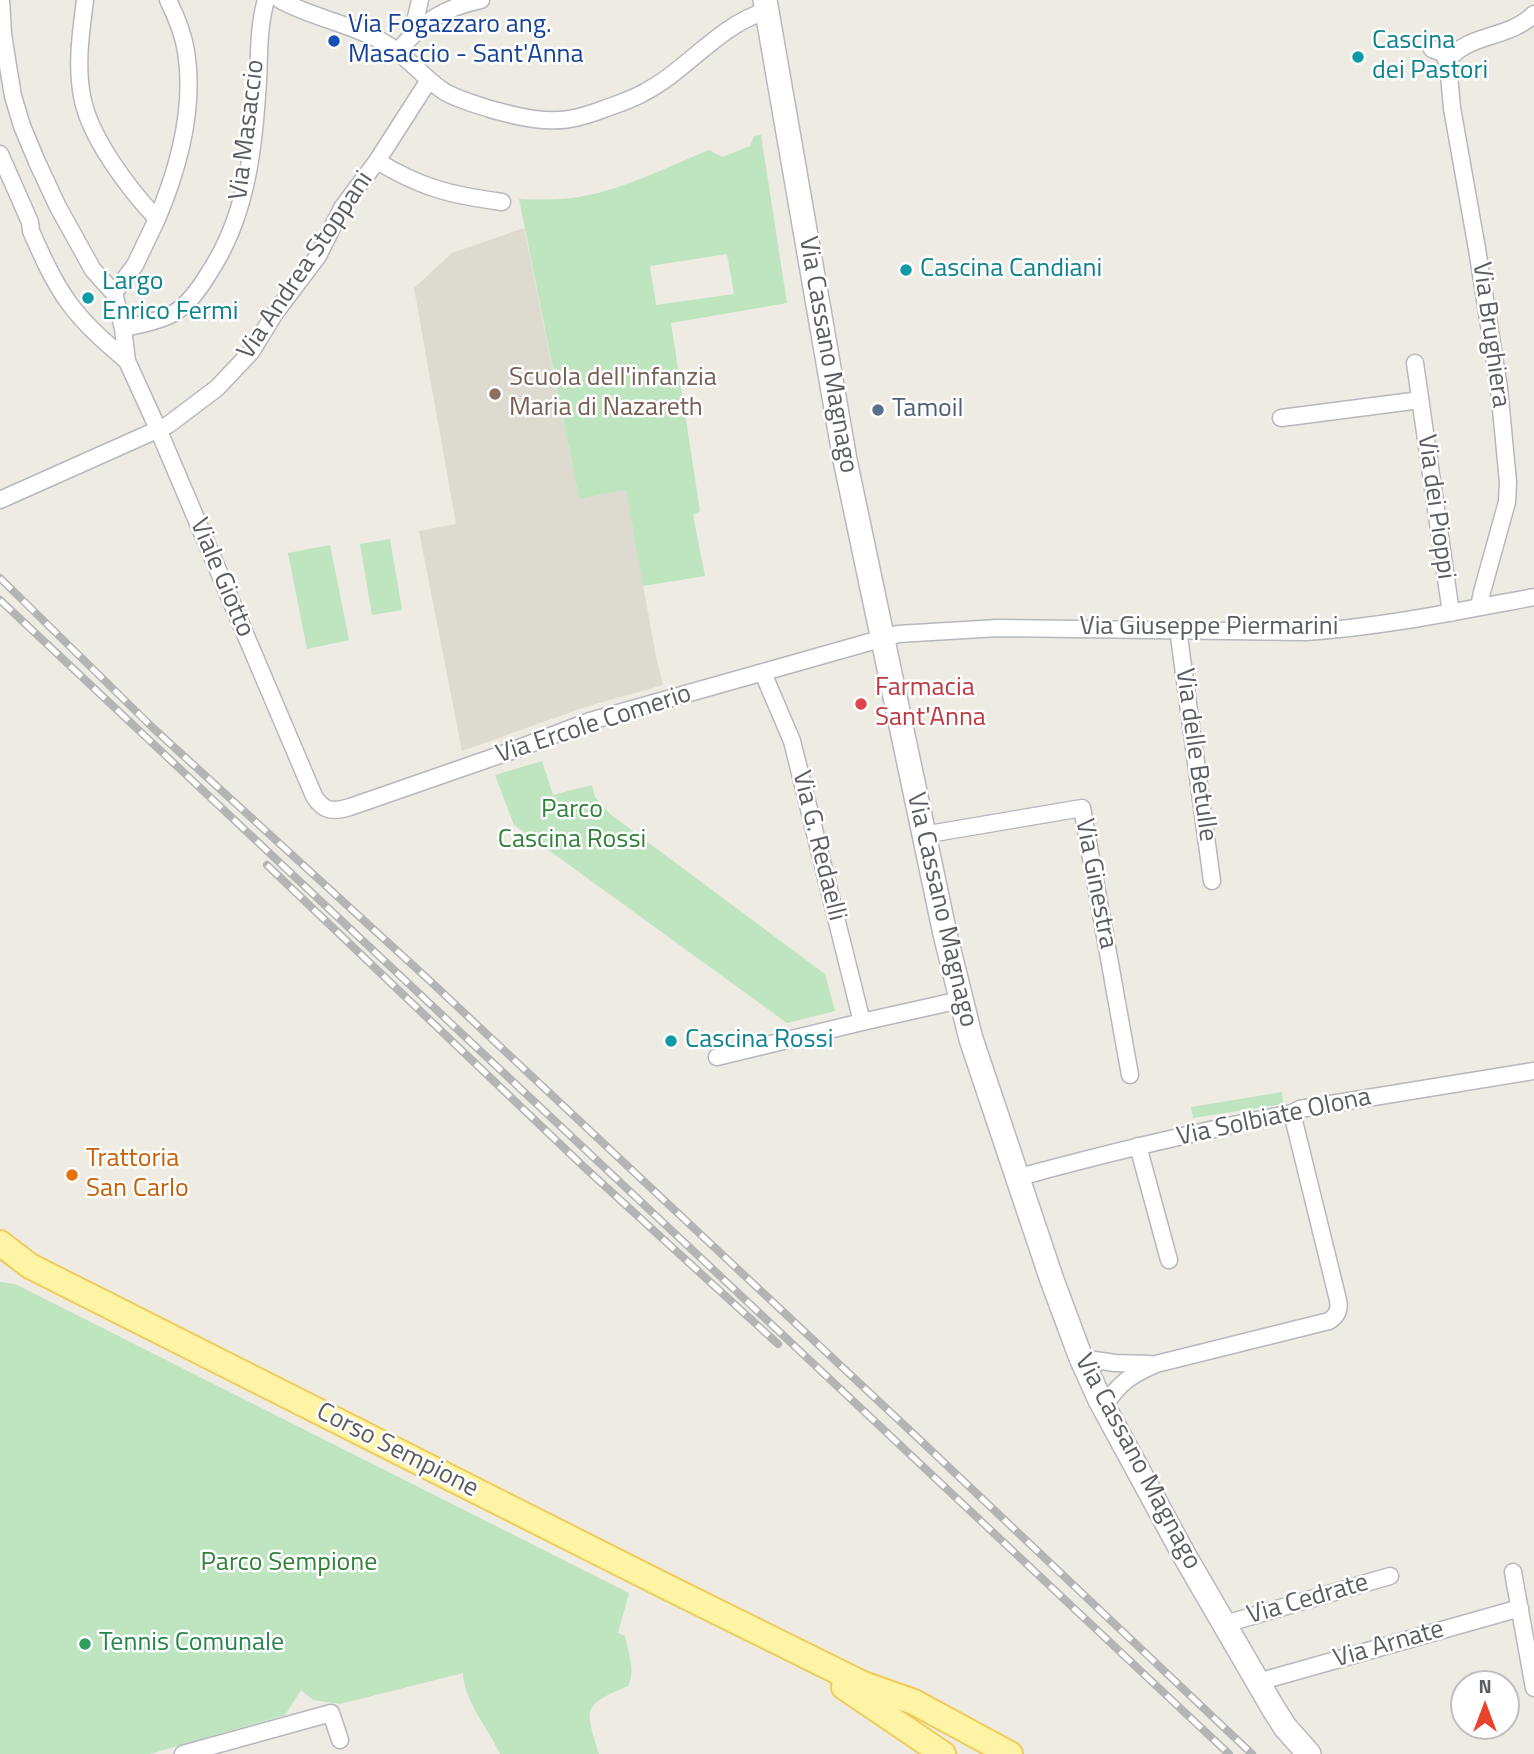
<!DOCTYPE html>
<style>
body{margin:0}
#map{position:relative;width:1534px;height:1754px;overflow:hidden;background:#edebe2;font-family:"Titillium Web",sans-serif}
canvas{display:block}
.north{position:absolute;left:1450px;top:1670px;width:70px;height:70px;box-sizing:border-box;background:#fff;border:2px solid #bdbfc1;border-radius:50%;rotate:0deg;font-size:19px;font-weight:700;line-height:28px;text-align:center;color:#5a5e63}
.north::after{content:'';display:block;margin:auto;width:24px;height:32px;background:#e9422d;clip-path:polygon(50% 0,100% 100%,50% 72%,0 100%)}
</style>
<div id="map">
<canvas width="1534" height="1754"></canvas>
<div class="north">N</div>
</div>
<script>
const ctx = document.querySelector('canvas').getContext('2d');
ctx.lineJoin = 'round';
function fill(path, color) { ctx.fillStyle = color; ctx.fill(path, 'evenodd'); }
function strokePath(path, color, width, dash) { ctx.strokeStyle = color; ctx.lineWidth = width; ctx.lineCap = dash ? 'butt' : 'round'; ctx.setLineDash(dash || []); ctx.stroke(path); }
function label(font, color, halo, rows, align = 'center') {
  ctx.font = font + ' "Titillium Web",sans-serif'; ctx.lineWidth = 5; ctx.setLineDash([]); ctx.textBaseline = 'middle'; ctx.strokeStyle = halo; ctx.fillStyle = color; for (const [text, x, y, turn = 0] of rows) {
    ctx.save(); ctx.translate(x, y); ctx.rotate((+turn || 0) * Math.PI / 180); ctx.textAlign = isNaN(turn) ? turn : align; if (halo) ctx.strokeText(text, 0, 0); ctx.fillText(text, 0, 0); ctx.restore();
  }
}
fill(new Path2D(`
 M 524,228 L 579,499 L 626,490 L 656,657 L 663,685 L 585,707 L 462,751 L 419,531 L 456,524 L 414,288 L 452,253 Z`), '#dddad0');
fill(new Path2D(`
 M 761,135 L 787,303 L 671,323 L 700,511 L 693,515 L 705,576 L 643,586 L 626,490 L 579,499 L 519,199 C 539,200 559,200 579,197 C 625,189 667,167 709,150 L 722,157 L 750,146 L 754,136 ZM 727,254 L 734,294 L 656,305 L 650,266 Z
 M 390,539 L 402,610 L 372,615 L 360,544 Z
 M 330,545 L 349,640 L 307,649 L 288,553 Z
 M 542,761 L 553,795 L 592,785 L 595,797 L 610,814 L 825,974 L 835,1011 L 787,1023 L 514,825 L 495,775 Z
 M 1282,1092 L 1283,1104 L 1193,1118 L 1191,1107 Z
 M 0,1282 L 15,1284 L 629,1593 L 618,1633 L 625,1636 C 628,1653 636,1671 628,1686 C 582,1705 585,1708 599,1754 L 500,1754 C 488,1727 464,1702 463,1673 L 340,1704 L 313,1700 L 301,1690 L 285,1715 L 150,1754 L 0,1754 Z`), '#bee5c0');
const street = new Path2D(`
 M 1,0 L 3,34 L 8,66 L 13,96 L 22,126 L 37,162 L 58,207 L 93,270 L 114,293 L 123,328 L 127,361 L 158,429 L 314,796 C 324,812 333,812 350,807 L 514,750 L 590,721 L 898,634 L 998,628 L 1306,632 C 1383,627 1459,611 1534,597
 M 85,0 C 81,32 76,64 82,96 C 89,137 129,189 157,219 C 179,167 195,107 186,51 C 183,33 176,16 168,0
 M 280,0 C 313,18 351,24 383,42 C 407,55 423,78 445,92 C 459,100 475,104 490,109 C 518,117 550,125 579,117 C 587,115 596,112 604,109 C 617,104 631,100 643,93 C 688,70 717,26 766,11
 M 412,35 L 420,0
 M 1432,49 L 1443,53 L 1448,64 L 1452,108 L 1477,249 L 1499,388 L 1508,482 L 1507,502 L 1482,592 L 1479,607
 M 398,51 C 423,22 443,8 481,0
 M 1447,61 C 1470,32 1508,40 1534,14
 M 0,154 L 30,222 L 31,231 C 42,256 53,281 69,303 C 85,325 106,343 127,361
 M 377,161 C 421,188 451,195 502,202
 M 114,293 L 135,265 L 157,219
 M 123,328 C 140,325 159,321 174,313 C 189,304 200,288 209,273 C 244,220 253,158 257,95 C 260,63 257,31 266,0
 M 1415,363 L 1451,613
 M 1281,418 L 1420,400
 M 0,500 L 168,425 L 217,388 L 251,352 L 275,313 L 318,256 L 342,208 L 377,161 L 429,80
 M 1178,629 L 1212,881
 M 763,673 L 792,741 L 862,1022
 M 923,835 L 1082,808 L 1130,1075
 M 717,1057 L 862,1022 L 960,1000
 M 1138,1146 L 1169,1260
 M 1016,1178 C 1107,1153 1199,1131 1292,1113 L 1300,1109 L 1534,1071
 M 1081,1358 L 1115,1363 L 1150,1364
 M 1103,1408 C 1119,1383 1129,1376 1156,1364 L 1329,1321 C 1337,1316 1340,1309 1338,1300 L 1292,1113
 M 1513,1572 L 1534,1688
 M 1225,1624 L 1390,1576
 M 1258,1682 L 1520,1608
 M 183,1754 L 331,1713 L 340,1740`);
const secondary = new Path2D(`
 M 765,0 L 845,460 L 945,934 L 971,1039 L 1052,1280 L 1081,1358 L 1100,1400 L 1183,1553 L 1273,1708 L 1285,1727 L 1309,1754`);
const primary = new Path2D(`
 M 0,1243 L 30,1266 L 663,1585 L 863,1684 L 914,1702 L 1010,1754
 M 844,1687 L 943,1754`);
strokePath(street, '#b5b8bd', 19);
strokePath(secondary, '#b6b9bf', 26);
strokePath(primary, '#f1cb57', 28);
strokePath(street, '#fff', 16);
strokePath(secondary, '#fff', 23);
strokePath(primary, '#fff4a6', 24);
const rail = new Path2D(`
 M 0,578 L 152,727 L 429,980 L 919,1439 L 1252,1754
 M 0,600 L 1229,1754
 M 267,865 L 583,1166 L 778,1344`);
strokePath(rail, '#b3b4b4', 8);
strokePath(rail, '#fff', 5, [16]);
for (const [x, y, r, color] of [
 [334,41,7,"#1a4fb4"],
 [1358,57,7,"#0f9aa8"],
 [906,270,7,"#0f9aa8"],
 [88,298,7,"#0f9aa8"],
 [495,394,7,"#8d6e63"],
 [878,410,7,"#5c6f8a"],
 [861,704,7,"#e0444e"],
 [671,1041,7,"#0f9aa8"],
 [72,1175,7,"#e8710a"],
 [85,1644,7,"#2e9e5b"]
]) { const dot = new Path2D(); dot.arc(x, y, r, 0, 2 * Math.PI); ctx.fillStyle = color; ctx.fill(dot); strokePath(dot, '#fff', 2.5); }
label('26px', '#164399', '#fff', [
 ["Via Fogazzaro ang.",348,26],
 ["Masaccio - Sant'Anna",348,56]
], 'left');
label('26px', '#0d838f', '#fff', [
 ["Cascina",1372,42],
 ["dei Pastori",1372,72],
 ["Cascina Candiani",920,270],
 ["Largo",102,283],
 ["Enrico Fermi",102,313],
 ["Cascina Rossi",685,1041]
], 'left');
label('26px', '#5a5e63', '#fff', [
 ["Via Masaccio",248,130,-83],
 ["Via Andrea Stoppani",306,266,-56],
 ["Via Brughiera",1490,335,82],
 ["Via Cassano Magnago",827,355,80],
 ["Via dei Pioppi",1435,507,82],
 ["Viale Giotto",221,578,67],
 ["Via Giuseppe Piermarini",1209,628],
 ["Via Ercole Comerio",594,725,-18],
 ["Via delle Betulle",1195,755,82],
 ["Via G. Redaelli",818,846,76],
 ["Via Ginestra",1095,884,79],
 ["Via Cassano Magnago",941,910,77],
 ["Via Solbiate Olona",1274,1118,-12],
 ["Corso Sempione",397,1451,27],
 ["Via Cassano Magnago",1137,1462,62],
 ["Via Cedrate",1308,1600,-16],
 ["Via Arnate",1389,1645,-16]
]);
label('26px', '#785e54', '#fff', [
 ["Scuola dell'infanzia",509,379],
 ["Maria di Nazareth",509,409]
], 'left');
label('26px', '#4e5e75', '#fff', [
 ["Tamoil",892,410]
], 'left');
label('26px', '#be3a42', '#fff', [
 ["Farmacia",875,689],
 ["Sant'Anna",875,719]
], 'left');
label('26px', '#33813a', '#fff', [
 ["Parco",572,811],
 ["Cascina Rossi",572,841],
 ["Parco Sempione",289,1564]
]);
label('26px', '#c56008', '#fff', [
 ["Trattoria",86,1160],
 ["San Carlo",86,1190]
], 'left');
label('26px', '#27864d', '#fff', [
 ["Tennis Comunale",99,1644]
], 'left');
</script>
